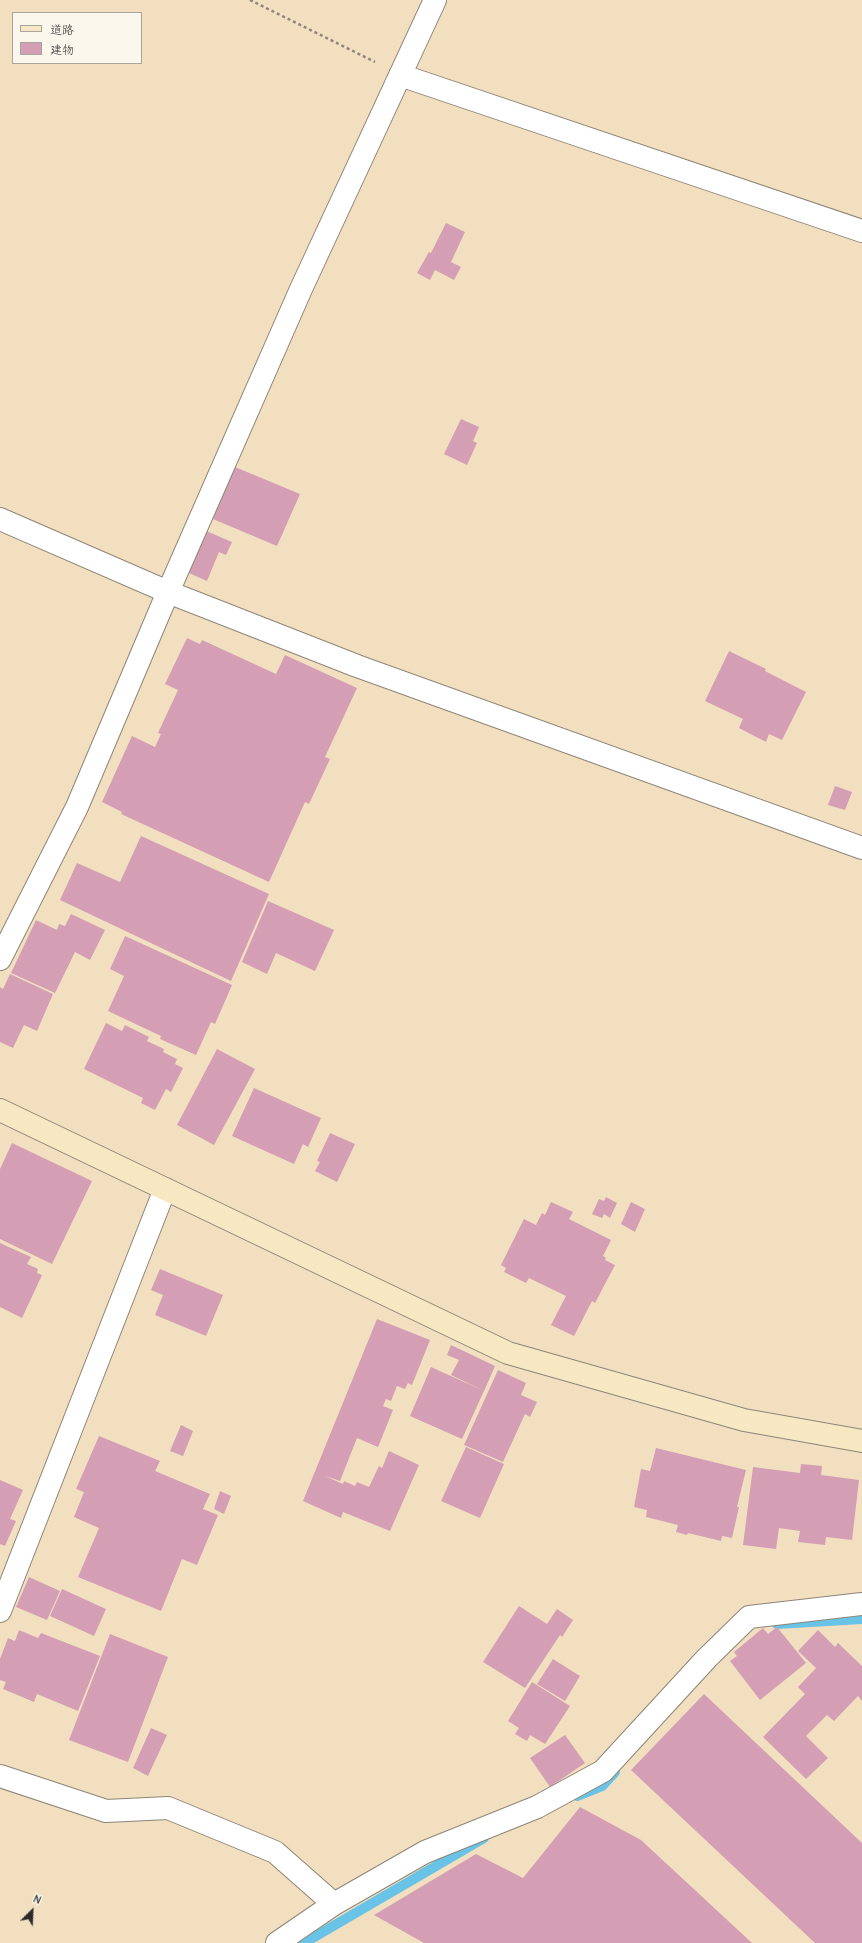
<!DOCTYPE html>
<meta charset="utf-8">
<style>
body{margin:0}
#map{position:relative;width:862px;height:1943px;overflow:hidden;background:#f2dfc0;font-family:"Comic Neue","Klee One",sans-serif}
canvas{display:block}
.legend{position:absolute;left:12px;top:12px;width:130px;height:52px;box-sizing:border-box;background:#fbf7ec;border:1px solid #a8a59f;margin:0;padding:5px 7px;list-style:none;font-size:12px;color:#2b2b2b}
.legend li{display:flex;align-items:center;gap:8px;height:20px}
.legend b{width:20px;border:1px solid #a8a59f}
.north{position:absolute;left:12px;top:1891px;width:40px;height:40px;-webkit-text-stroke:3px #fbf7ec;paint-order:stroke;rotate:24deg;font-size:11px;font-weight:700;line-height:16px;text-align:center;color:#2b2b2b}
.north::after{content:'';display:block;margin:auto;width:14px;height:18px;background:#2b2b2b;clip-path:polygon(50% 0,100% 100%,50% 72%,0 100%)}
</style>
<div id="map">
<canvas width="862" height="1943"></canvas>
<ul class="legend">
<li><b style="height:5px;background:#f7e8c3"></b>道路</li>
<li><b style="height:11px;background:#d49eb5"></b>建物</li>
</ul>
<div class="north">N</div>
</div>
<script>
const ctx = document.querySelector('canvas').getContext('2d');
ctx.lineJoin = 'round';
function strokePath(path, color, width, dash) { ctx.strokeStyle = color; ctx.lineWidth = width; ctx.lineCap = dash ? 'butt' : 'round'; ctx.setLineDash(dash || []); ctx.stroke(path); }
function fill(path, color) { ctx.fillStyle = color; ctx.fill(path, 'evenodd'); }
strokePath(new Path2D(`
 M 777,1624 L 862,1619
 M 577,1796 L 602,1786 L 615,1772
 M 304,1943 L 484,1838`), '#69c3e6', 10);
fill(new Path2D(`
 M 446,223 L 465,232 L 451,262 L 461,267 L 454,280 L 435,270 L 430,280 L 417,273 L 429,252 L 431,253 Z
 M 461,419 L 479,427 L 473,441 L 477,443 L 467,465 L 444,454 Z
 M 235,467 L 300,494 L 277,546 L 213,519 Z
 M 204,530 L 232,542 L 226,555 L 219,552 L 207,581 L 189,573 L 202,543 L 199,542 Z
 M 187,638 L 200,644 L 202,640 L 276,674 L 285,655 L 357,688 L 325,757 L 330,759 L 309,804 L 305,802 L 269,882 L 121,814 L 122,812 L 102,802 L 132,736 L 155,747 L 161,734 L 158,733 L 178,690 L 165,684 Z
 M 729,651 L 766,669 L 765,671 L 806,692 L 782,740 L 769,734 L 766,742 L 739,728 L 743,719 L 705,701 Z
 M 835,786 L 852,792 L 845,810 L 828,805 Z
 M 141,836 L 269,894 L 231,981 L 60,900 L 77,863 L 120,882 Z
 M 268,901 L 334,930 L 315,971 L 276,953 L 267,974 L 242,962 Z
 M 71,914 L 105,930 L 90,960 L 75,952 L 55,993 L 11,973 L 36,920 L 57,930 L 59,924 L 65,926 Z
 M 125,936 L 232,985 L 215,1024 L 211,1022 L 196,1055 L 160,1039 L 161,1036 L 108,1011 L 124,976 L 110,969 Z
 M 10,974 L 53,994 L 37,1031 L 24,1025 L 13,1048 L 0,1042 L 0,987 L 3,989 Z
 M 106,1023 L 122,1031 L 125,1025 L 149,1037 L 147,1041 L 164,1049 L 163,1052 L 177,1059 L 175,1064 L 183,1068 L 171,1092 L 166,1089 L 155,1110 L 141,1103 L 143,1098 L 84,1069 Z
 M 217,1049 L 255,1069 L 214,1145 L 177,1125 Z
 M 254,1088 L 321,1118 L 308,1147 L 303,1144 L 294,1164 L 232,1136 Z
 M 330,1133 L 355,1144 L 337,1182 L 315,1171 L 320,1162 L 317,1161 Z
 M 12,1143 L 92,1181 L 52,1264 L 0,1239 L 0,1169 Z
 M 606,1197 L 617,1203 L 610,1218 L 604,1214 L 602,1218 L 592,1214 L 599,1199 L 604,1201 Z
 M 551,1202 L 573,1212 L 569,1219 L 611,1240 L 603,1256 L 606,1258 L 605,1260 L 615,1265 L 595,1303 L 592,1301 L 574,1336 L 551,1325 L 566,1296 L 529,1278 L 526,1283 L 504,1272 L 506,1268 L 501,1265 L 524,1219 L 536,1225 L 542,1213 L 545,1215 Z
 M 631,1202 L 645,1209 L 635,1232 L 621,1224 Z
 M 0,1243 L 31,1257 L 27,1264 L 38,1269 L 37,1273 L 42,1275 L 22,1318 L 0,1307 Z
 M 160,1269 L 223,1295 L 206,1336 L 155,1315 L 163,1295 L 151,1290 Z
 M 377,1319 L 430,1340 L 412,1385 L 408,1383 L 405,1389 L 397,1386 L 391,1401 L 386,1399 L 383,1406 L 393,1410 L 378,1447 L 357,1438 L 340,1481 L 325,1476 L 343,1484 L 344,1481 L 355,1486 L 357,1482 L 369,1487 L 379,1466 L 382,1468 L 389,1451 L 419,1465 L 390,1531 L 343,1512 L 341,1518 L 303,1501 Z
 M 451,1345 L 495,1366 L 484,1391 L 451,1375 L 459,1360 L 447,1355 Z
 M 431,1367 L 484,1391 L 462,1439 L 410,1416 Z
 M 498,1370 L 526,1383 L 521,1395 L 537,1402 L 530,1417 L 525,1414 L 503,1462 L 464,1445 Z
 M 181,1425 L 193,1431 L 183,1456 L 170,1451 Z
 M 99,1436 L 160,1461 L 155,1471 L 210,1494 L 203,1509 L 218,1515 L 197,1565 L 182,1559 L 161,1611 L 78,1577 L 99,1528 L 74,1517 L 84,1492 L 76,1489 Z
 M 466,1447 L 504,1464 L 480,1518 L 441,1501 Z
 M 656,1448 L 746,1470 L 737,1507 L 739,1507 L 732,1538 L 722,1536 L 721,1541 L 688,1533 L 687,1535 L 676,1532 L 678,1525 L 646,1517 L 647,1510 L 634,1507 L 641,1469 L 650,1471 Z
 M 801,1464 L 822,1466 L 821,1475 L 859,1480 L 852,1540 L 826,1537 L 825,1545 L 798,1542 L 800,1531 L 779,1528 L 776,1549 L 743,1545 L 753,1467 L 800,1473 Z
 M 0,1480 L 23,1490 L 10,1519 L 16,1521 L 5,1546 L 0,1544 Z
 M 220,1491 L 231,1496 L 224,1514 L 214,1509 Z
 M 29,1577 L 60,1591 L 47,1620 L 16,1607 Z
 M 62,1589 L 106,1609 L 94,1636 L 50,1616 Z
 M 519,1606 L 547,1624 L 557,1609 L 573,1620 L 562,1637 L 560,1635 L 525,1688 L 483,1662 Z
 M 777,1627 L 806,1663 L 760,1700 L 730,1661 L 737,1656 L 734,1652 L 763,1628 L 768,1634 Z
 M 19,1630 L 38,1638 L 41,1633 L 100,1656 L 78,1711 L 37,1694 L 34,1702 L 3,1689 L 6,1682 L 0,1680 L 0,1659 L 8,1638 L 15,1641 Z
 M 818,1630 L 835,1647 L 838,1643 L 862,1666 L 862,1701 L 858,1696 L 834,1721 L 827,1715 L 806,1736 L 828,1758 L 806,1779 L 763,1737 L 805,1694 L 798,1687 L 816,1668 L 798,1651 Z
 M 110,1634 L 168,1657 L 128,1762 L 69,1740 Z
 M 553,1659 L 580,1676 L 565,1701 L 537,1684 Z
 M 532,1682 L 570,1706 L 545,1744 L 530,1735 L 527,1741 L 515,1734 L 519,1728 L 508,1721 Z
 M 704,1694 L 862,1843 L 862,1943 L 815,1943 L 631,1770 Z
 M 151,1728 L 167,1735 L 148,1776 L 133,1768 Z
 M 565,1735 L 585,1763 L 550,1787 L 530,1758 Z
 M 580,1807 L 641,1840 L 752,1943 L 424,1943 L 374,1915 L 476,1854 L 523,1878 Z`), '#d49eb5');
const street = new Path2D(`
 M 400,75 L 862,231
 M 0,519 L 168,592 L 357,666 L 862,848
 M 0,959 L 77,807 L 168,592 L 301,289 L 435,0
 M 0,1611 L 165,1189
 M 0,1776 L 106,1811 L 168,1808 L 275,1852 L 334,1904
 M 277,1943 L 334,1904 L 425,1852 L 537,1807 L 603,1771 L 707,1658 L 749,1617 L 862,1604`);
const secondary = new Path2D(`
 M 0,1110 L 508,1353 L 744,1420 L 862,1441`);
strokePath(street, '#8e8576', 24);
strokePath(secondary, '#8e8576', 24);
strokePath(new Path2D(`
 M 250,0 L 375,62`), '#8e8576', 2.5, [3, 3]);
strokePath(street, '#fff', 22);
strokePath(secondary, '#f7e8c3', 22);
</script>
